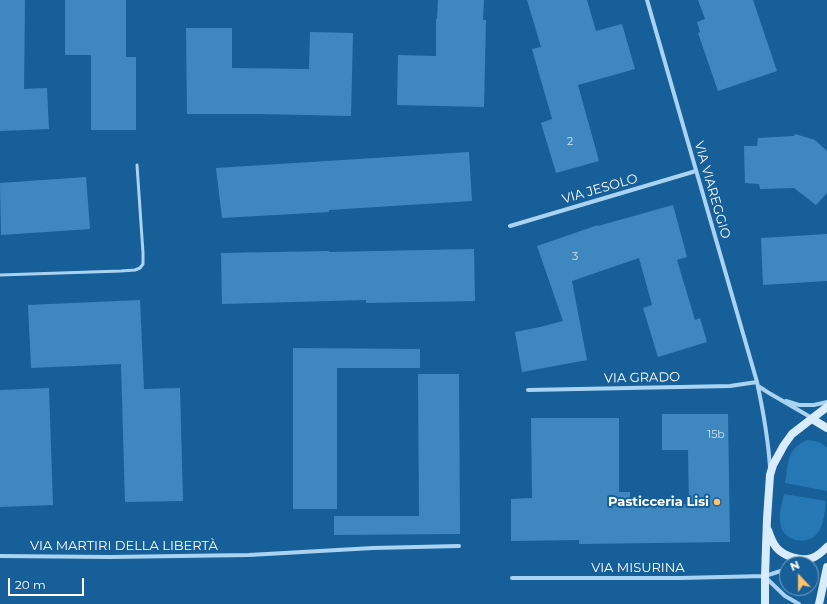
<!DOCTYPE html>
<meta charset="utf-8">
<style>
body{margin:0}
#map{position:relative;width:827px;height:604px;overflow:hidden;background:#175f98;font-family:Montserrat,sans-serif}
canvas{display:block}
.north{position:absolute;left:779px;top:556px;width:40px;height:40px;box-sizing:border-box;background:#175f98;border:1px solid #749fc1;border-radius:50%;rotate:338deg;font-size:11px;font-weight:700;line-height:16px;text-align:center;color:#fff}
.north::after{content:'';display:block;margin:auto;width:14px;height:18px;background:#ffc26a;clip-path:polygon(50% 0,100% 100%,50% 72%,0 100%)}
.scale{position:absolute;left:8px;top:578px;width:76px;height:18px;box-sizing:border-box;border:2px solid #fff;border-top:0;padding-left:5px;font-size:12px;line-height:14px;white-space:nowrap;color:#fff;-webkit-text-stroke:3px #175f98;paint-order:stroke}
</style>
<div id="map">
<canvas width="827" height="604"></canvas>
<div class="north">N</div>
<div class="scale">20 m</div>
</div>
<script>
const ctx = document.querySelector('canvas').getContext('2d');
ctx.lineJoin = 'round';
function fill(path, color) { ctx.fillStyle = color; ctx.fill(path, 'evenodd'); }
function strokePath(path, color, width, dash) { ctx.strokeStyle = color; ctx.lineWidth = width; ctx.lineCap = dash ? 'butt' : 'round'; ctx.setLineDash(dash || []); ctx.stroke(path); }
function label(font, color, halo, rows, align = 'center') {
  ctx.font = font + ' Montserrat,sans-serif'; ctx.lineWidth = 4; ctx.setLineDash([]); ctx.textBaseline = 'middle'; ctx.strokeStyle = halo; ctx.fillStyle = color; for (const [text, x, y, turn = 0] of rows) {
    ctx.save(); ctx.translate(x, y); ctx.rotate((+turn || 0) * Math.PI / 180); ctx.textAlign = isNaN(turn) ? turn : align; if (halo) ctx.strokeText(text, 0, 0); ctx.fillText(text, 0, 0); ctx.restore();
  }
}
fill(new Path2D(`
 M 808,440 C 816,441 822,442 827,448 L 827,491 L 785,483 C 789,463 786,448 808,440 Z
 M 784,494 L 826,501 C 825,511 824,523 819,531 C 809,548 781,541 780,522 C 779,513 782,503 784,494 Z`), '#2678b4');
fill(new Path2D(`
 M 0,0 L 25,0 L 24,89 L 47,88 L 49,129 L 0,131 Z
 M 65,0 L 126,0 L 126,57 L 136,57 L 136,130 L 91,130 L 91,55 L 65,55 Z
 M 438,0 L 484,0 L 483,20 L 486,20 L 484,107 L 397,105 L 398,55 L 436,56 L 436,19 L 437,19 Z
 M 527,0 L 587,0 L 596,31 L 622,24 L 635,69 L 578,85 L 599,161 L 556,173 L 541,123 L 552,119 L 532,49 L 541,47 Z
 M 698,0 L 753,0 L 777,71 L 718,91 L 698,33 L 700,32 L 697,22 L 705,19 Z
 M 186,28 L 232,28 L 232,68 L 309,69 L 310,32 L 353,33 L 351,116 L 259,114 L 187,114 Z
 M 795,134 L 815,140 L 827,151 L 827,193 L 816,205 L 794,188 L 760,189 L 759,184 L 745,183 L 744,146 L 757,146 L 758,138 L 794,136 Z
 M 469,152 L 472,201 L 329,210 L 329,212 L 222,218 L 216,168 Z
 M 86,177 L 90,229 L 1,235 L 0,183 Z
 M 673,205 L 687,257 L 677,260 L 695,320 L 700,318 L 707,342 L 658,357 L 643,308 L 652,305 L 639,258 L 572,281 L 587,360 L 522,372 L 515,332 L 540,327 L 563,321 L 537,246 L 598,225 L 598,226 Z
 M 827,234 L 827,281 L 763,285 L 761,238 Z
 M 474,249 L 475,301 L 366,303 L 366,300 L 222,304 L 221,253 L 329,251 L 329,252 Z
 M 140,300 L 144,389 L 180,388 L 183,501 L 125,502 L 121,364 L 31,368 L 28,305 Z
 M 293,348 L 420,349 L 420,368 L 337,368 L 337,509 L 293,509 Z
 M 418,374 L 459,374 L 460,534 L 334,535 L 334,516 L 419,516 Z
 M 49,388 L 53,505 L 0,507 L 0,390 Z
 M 662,414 L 728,414 L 730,542 L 579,544 L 579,540 L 511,541 L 511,499 L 532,498 L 531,418 L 619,418 L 619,492 L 630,492 L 630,504 L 689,504 L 688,450 L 662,450 Z`), '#3f88bf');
strokePath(new Path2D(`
 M 0,275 L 121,271 L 135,270 L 140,268 L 143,264 L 143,253 L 137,165`), '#aad3f1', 3);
strokePath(new Path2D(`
 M 647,0 L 757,382 C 763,410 768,438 770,467
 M 510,226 L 696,171
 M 758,386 L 769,393 L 812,418
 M 528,390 L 730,386 L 757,382
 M 786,401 L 799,405 L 814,405 L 827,402
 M 0,556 L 110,557 L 249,555 L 373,548 L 459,546
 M 765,577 L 785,596 L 799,604
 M 512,578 L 680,578 L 765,576 L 787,569`), '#aad3f1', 4);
strokePath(new Path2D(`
 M 812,419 L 827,428
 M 768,530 C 770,536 772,542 776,547 C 783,556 801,562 812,558 C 818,556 823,551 827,547
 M 765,604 L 765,576 L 767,519 L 770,475 L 773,465 L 784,445 L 792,434 L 827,407
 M 819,604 L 827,567`), '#d9ecfc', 8);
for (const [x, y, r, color] of [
 [717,502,4,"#ffc26a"]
]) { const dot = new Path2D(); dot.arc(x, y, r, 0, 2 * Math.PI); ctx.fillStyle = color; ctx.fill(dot); strokePath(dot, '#175f98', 1.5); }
label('11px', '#cfe1ef', null, [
 ["2",570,142],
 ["3",575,257],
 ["15b",716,435]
]);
label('13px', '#fff', '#175f98', [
 ["VIA JESOLO",600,189,-16],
 ["VIA VIAREGGIO",712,190,74],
 ["VIA GRADO",642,378,-1],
 ["VIA MARTIRI DELLA LIBERTÀ",124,546],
 ["VIA MISURINA",638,568]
]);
label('bold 13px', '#fff', '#175f98', [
 ["Pasticceria Lisi",709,502]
], 'right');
</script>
